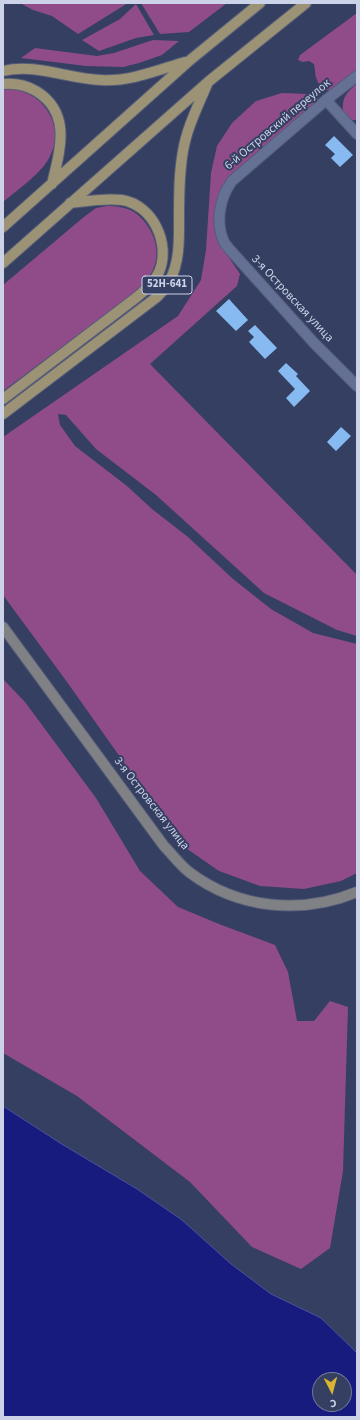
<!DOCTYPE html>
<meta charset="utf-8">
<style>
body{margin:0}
#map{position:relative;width:360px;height:1420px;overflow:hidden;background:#353f61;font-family:"Source Sans 3",sans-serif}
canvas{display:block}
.frame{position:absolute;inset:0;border:4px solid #ccd3e8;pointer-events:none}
.north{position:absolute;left:312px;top:1372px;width:40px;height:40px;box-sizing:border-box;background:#353f61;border:1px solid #717a97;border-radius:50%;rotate:174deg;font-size:11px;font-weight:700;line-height:16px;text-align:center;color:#ccd3e8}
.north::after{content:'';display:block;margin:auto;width:14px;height:18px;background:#dab333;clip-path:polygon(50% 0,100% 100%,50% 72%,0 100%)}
</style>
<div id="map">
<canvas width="360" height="1420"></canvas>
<div class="frame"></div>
<div class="north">С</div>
</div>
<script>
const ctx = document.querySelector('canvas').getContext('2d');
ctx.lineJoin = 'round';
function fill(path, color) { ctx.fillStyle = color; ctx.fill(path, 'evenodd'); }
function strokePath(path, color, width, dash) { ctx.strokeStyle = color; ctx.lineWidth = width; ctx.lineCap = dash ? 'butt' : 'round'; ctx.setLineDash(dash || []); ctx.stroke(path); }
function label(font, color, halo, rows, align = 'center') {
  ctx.font = font + ' "Source Sans 3",sans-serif'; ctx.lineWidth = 4; ctx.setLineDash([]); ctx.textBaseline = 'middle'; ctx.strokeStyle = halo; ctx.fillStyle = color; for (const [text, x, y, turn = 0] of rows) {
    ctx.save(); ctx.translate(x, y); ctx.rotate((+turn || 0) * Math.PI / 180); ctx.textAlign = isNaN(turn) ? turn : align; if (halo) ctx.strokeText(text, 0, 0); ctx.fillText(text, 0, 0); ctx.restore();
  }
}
fill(new Path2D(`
 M 20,3 L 128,3 L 78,34 L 52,16 L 33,10 Z
 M 141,3 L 227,3 L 189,32 L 160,34 Z
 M 136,4 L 154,35 L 136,38 L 99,51 L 82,40 L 120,19 Z
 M 357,13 L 357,71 C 346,80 326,104 317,80 C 315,76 315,69 314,64 L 309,61 L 303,62 L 298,60 L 300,55 Z
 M 153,40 L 179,41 L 162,55 L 139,63 L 123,67 L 86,66 L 21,58 L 35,48 L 97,56 L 114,53 Z
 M 357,83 L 357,120 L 351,120 L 343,113 C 342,96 346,94 357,83 Z
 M 3,89 C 41,86 69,127 48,160 C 39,175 16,191 3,202 Z
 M 282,93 L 308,94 L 320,100 L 246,165 L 217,200 L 218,241 L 240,274 L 237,286 L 150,364 L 357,575 L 357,636 L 337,630 L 264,593 L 156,495 L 96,449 L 66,415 L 58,414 L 60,425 L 75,446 L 127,486 L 152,509 L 188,537 L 233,579 L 271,609 L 313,633 L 357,644 L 357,873 L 341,881 L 304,889 L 260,886 L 219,871 L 183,846 L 67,682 L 3,595 L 3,437 L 178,316 L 201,280 L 206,250 L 211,173 L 217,146 L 232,123 L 256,101 Z
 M 107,206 C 116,206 126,207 134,212 C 153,225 163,251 152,272 C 148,279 142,285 137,291 L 3,391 L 3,285 L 85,216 L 96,208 Z
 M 3,679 L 25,702 L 96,798 L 140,871 L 178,907 L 219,924 L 275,945 L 288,972 L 297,1021 L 314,1021 L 330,1001 L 348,1007 L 343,1171 L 330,1248 L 301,1269 L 252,1247 L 190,1182 L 77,1096 L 3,1053 Z`), '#8f4c89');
const water = new Path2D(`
 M 3,1106 L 60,1143 L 137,1189 L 182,1220 L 231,1264 L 271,1294 L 321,1318 L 357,1353 L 357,1417 L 3,1417 ZM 320,1380 L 344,1380 L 344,1404 L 320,1404 Z`);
fill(water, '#171b7e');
strokePath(water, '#4d529e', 1);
fill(new Path2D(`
 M 334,136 L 353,155 L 340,167 L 331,158 L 335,154 L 325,145 Z
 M 229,299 L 248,320 L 236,331 L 216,311 Z
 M 255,325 L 277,348 L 265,359 L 249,342 L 254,337 L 248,331 Z
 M 286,363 L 298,374 L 296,376 L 310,391 L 294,407 L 286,398 L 295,389 L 278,371 Z
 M 341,427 L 351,436 L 336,451 L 327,442 Z`), '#86baf1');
const street = new Path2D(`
 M 357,76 L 326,100 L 232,181 C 220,197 215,222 224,242 C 226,245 229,249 232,252 L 314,343 L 357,386
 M 326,100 L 357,134`);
const secondary = new Path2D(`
 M 3,627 L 164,846 C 172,854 180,865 189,872 C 238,909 301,915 357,892`);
const primary = new Path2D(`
 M 3,71 C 36,63 68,79 101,80 C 129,82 158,70 185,62
 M 3,84 C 14,83 26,85 36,91 C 72,113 60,150 52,184
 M 3,227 L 189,61 L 260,3
 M 3,263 L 208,82 L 306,3
 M 3,399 L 137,297 C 145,290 154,283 159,272 C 171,244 153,205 122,200 C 104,198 87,201 70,203
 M 3,414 L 157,297 C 162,292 167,287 170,280 C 180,261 179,238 179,218 C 179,195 179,173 183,151 C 187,127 199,104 208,82`);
strokePath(street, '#555d79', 12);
strokePath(secondary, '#555d79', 12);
strokePath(primary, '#555d79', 12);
strokePath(street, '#647094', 10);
strokePath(secondary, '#808185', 10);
strokePath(primary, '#9c9275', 10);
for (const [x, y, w] of [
 [167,285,50]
]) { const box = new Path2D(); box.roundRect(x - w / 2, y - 9, w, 18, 3); ctx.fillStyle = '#353f61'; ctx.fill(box); strokePath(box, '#ccd3e8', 1); }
label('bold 11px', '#ccd3e8', null, [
 ["52Н-641",167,285]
]);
label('12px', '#ccd3e8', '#353f61', [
 ["6-й Островский переулок",278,125,-40],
 ["3-я Островская улица",292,299,47],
 ["3-я Островская улица",151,804,52]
]);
</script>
